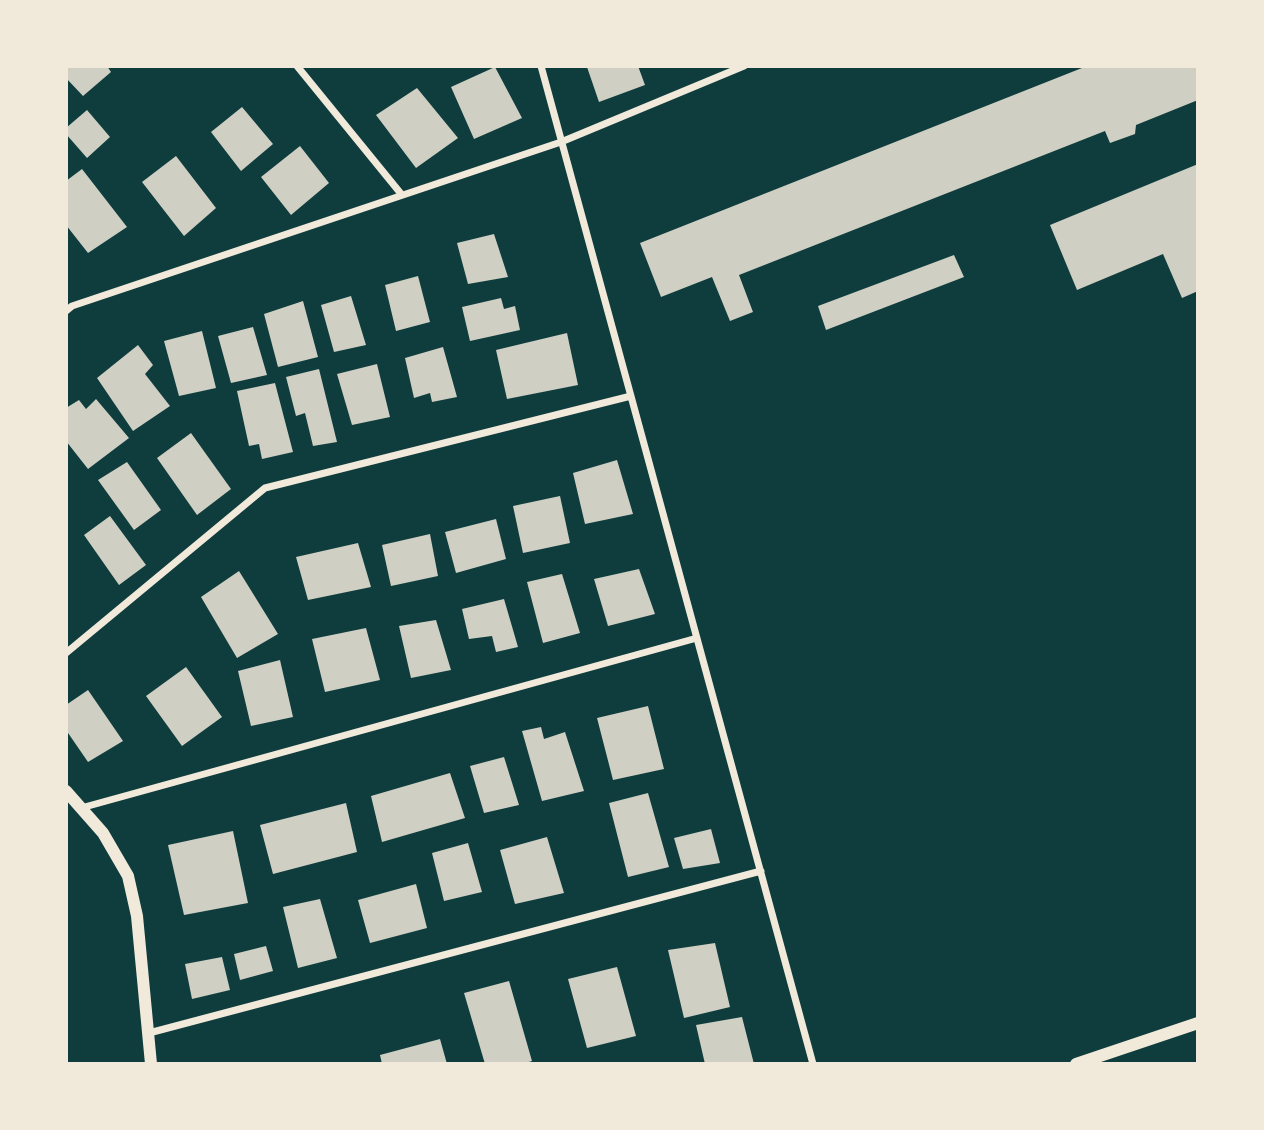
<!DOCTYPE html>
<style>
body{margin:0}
#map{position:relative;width:1264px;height:1130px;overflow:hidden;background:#0f3d3e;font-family:"IBM Plex Serif",serif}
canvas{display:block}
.frame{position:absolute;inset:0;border:68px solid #f1e9da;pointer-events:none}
</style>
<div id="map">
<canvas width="1264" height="1130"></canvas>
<div class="frame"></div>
</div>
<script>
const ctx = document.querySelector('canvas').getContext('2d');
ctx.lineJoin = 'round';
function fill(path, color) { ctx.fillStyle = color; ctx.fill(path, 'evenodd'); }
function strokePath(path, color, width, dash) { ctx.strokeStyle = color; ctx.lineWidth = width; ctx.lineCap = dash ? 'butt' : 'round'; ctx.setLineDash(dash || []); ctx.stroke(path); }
fill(new Path2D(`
 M 66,66 L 107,66 L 111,72 L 83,96 L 66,78 Z
 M 638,66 L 645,85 L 599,102 L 587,67 Z
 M 1087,66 L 1198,66 L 1198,100 L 1136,125 L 1135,134 L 1110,143 L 1105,131 L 739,275 L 753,312 L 730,321 L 712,277 L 661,297 L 640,243 Z
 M 495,67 L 522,118 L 474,139 L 451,87 Z
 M 417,88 L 458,138 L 416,168 L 376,115 Z
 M 242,107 L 273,144 L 241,171 L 211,132 Z
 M 87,110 L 110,137 L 87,158 L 66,134 L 66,128 Z
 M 300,146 L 329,183 L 291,215 L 261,177 Z
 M 176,156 L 216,208 L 184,236 L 142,182 Z
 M 1198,164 L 1198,291 L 1182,298 L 1163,254 L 1077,290 L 1050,225 Z
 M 82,169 L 127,227 L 88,253 L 66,225 L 66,181 Z
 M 494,234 L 508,277 L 468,284 L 457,243 Z
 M 954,255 L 964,277 L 826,330 L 818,306 Z
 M 418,276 L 430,322 L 396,331 L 385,285 Z
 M 351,296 L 366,345 L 334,352 L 321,305 Z
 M 501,298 L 504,309 L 515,306 L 520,330 L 470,341 L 462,307 Z
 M 303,301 L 318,357 L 278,367 L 264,314 Z
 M 253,327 L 267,375 L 231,383 L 218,336 Z
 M 202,331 L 216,388 L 179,396 L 164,341 Z
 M 567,333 L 578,385 L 507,399 L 496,350 Z
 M 138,345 L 153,365 L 145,374 L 170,406 L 133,431 L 97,378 Z
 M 443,347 L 457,397 L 432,402 L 430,393 L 414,398 L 405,358 Z
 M 377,364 L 390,417 L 352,425 L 337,374 Z
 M 319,369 L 337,442 L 313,446 L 305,413 L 296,416 L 286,377 Z
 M 275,383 L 293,452 L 262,459 L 259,444 L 249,446 L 237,391 Z
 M 96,399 L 129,438 L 88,469 L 66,441 L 68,422 L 66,408 L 79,400 L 86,409 Z
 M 191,433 L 231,489 L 197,515 L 157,458 Z
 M 617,460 L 633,514 L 585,524 L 573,473 Z
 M 127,462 L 161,510 L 134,530 L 98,480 Z
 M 560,496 L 570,543 L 523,553 L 513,506 Z
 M 110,516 L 146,565 L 119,585 L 84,535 Z
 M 496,519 L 506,559 L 456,573 L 445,532 Z
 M 430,534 L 438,576 L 391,586 L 382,545 Z
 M 358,543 L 371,587 L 308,600 L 296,557 Z
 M 639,569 L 655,614 L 608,626 L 594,579 Z
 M 239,571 L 278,634 L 237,658 L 201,597 Z
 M 562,574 L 580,633 L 543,643 L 527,582 Z
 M 504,599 L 518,647 L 496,652 L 492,636 L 469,639 L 462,609 Z
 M 436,620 L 451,670 L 411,678 L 399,626 Z
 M 366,628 L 380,680 L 325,692 L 312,639 Z
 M 280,660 L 293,717 L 251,726 L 238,671 Z
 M 186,667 L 222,717 L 182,746 L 146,696 Z
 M 88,690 L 123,741 L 88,762 L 66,730 L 66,705 Z
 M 648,706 L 664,769 L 613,780 L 597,718 Z
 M 541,727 L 544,739 L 565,732 L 584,791 L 542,801 L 522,731 Z
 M 504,757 L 519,805 L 484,813 L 470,766 Z
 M 450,773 L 465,818 L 382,842 L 371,796 Z
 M 648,793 L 669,867 L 628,877 L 609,803 Z
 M 346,803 L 357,852 L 273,874 L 260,825 Z
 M 711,829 L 720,863 L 683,869 L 674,838 Z
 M 233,831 L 248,903 L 184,915 L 168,845 Z
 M 547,837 L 564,893 L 515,904 L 500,850 Z
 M 468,843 L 482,892 L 444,901 L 432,853 Z
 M 416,884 L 427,928 L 370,943 L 358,900 Z
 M 320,899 L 337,958 L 298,968 L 283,907 Z
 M 715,943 L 730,1007 L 684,1018 L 668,950 Z
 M 266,946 L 273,971 L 240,980 L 234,954 Z
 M 222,957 L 230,990 L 192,999 L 185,964 Z
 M 617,967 L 636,1036 L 587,1048 L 568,979 Z
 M 509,981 L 532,1061 L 523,1064 L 485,1064 L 464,993 Z
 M 742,1017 L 754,1064 L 705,1064 L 696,1025 Z
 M 440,1039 L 447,1064 L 382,1064 L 380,1055 Z`), '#cfcfc3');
strokePath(new Path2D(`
 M 297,66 L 402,195
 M 541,66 L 813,1064
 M 66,311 L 72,306 L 561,142 L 744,66
 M 66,653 L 265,488 L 631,396
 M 81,808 L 697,638
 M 149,1033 L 761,871`), '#f1e9da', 7);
strokePath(new Path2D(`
 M 66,791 L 103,833 L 128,876 L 137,916 L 151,1064
 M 1076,1064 L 1198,1023`), '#f1e9da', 12);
</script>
